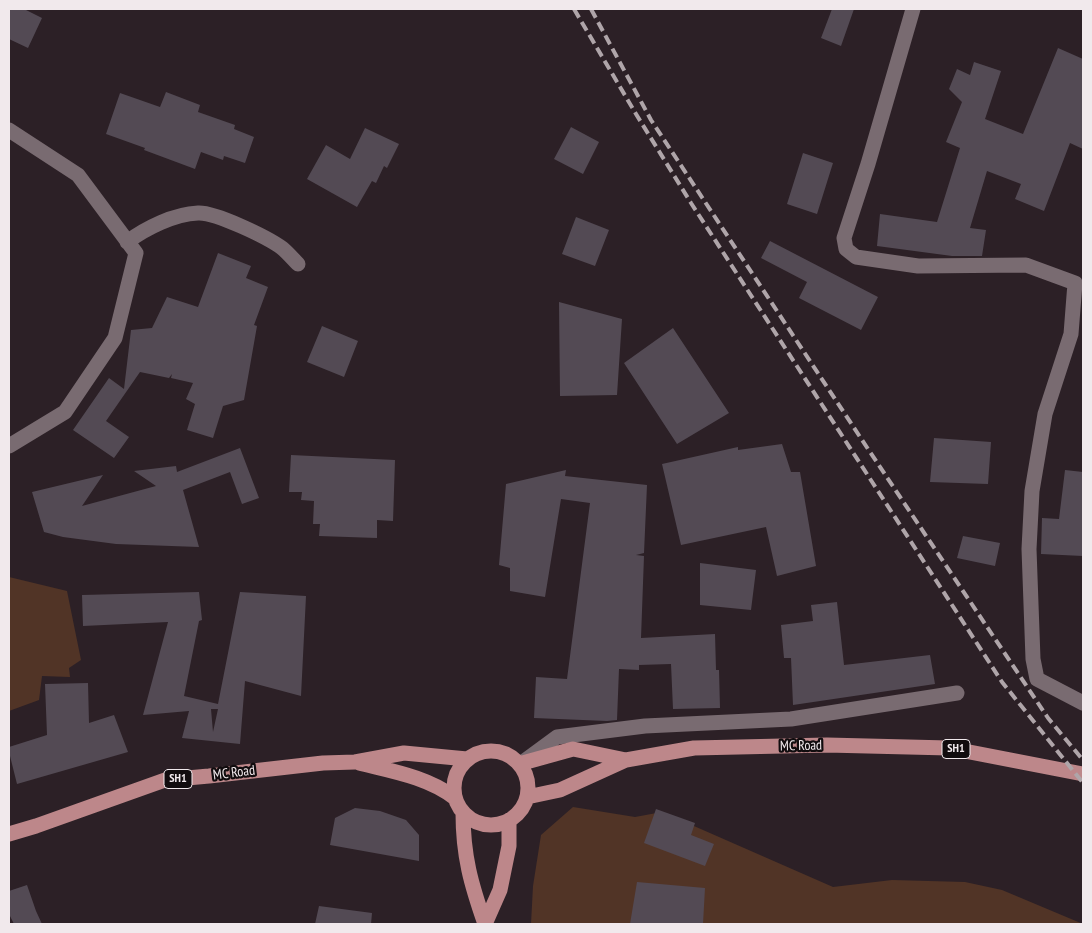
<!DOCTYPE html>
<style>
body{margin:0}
#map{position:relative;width:1092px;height:933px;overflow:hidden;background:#2c2026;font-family:"PT Sans Narrow",sans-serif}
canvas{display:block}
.frame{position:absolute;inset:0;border:10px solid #f1e9ec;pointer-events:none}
</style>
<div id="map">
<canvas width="1092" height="933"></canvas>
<div class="frame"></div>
</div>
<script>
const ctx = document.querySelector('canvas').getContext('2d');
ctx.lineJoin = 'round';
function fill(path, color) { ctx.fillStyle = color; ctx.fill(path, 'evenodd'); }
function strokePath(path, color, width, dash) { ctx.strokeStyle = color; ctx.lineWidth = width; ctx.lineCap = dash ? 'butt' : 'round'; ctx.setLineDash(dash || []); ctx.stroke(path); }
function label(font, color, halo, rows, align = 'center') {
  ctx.font = font + ' "PT Sans Narrow",sans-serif'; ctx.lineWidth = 4.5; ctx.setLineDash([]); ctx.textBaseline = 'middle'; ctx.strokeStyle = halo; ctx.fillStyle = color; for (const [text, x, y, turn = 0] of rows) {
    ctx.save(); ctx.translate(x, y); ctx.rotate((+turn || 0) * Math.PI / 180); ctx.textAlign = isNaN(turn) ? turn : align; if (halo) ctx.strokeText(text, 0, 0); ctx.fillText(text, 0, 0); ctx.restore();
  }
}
fill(new Path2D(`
 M 9,577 L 67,591 L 81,660 L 69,668 L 70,677 L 42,676 L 39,700 L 9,711 Z
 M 573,807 L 635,817 L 662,812 L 833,887 L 892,880 L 965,882 L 1002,890 L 1083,924 L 531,924 L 533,886 L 541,835 Z`), '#513426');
fill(new Path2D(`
 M 9,9 L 24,9 L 42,18 L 28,48 L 9,39 Z
 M 832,9 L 854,9 L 841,46 L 821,38 Z
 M 1058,48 L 1083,59 L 1083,149 L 1070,143 L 1044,211 L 1015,199 L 1021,184 L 987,171 L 970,228 L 986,230 L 982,256 L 952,256 L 877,246 L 880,214 L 937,222 L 960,148 L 946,142 L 962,102 L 949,89 L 957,69 L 970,75 L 974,62 L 1001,71 L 985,119 L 1023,134 Z
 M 166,92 L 200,105 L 198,112 L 235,125 L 234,129 L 254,137 L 245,163 L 224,156 L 223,160 L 201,152 L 195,169 L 144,150 L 145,148 L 106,134 L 120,93 L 160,107 Z
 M 571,127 L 599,142 L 583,174 L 554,159 Z
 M 365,128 L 399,144 L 387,168 L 384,166 L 376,183 L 372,181 L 357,207 L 307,179 L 326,145 L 350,159 Z
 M 803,153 L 833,163 L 817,214 L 787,204 Z
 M 576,217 L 609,230 L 595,266 L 562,254 Z
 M 770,241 L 878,297 L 861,330 L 799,298 L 807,282 L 761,258 Z
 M 218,253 L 251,266 L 246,278 L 268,287 L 254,325 L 257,326 L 244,400 L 223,406 L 213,438 L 187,430 L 195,404 L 186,399 L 193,383 L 171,378 L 172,374 L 169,378 L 140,372 L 106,421 L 129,437 L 114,458 L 73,430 L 109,378 L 124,389 L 131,330 L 152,328 L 167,297 L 198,307 Z
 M 559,302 L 622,319 L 617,395 L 560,396 Z
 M 322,326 L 358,341 L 344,377 L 307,362 Z
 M 673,328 L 729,413 L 677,444 L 624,363 Z
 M 934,438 L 991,442 L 988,484 L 930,482 Z
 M 782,444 L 791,472 L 800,472 L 816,566 L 777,576 L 766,527 L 681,545 L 662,464 L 738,447 L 738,450 Z
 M 240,448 L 259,498 L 242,504 L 230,472 L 183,490 L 199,547 L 116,544 L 63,537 L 44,532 L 32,492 L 103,475 L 82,506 L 156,486 L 134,471 L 176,466 L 177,472 Z
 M 291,455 L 395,460 L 393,521 L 377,520 L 377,538 L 319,536 L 320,524 L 313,524 L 314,501 L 301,500 L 302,492 L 289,492 Z
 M 566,470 L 565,476 L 647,485 L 644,553 L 636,555 L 644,556 L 641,638 L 715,634 L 716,670 L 719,670 L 720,708 L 673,709 L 671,664 L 639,665 L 639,670 L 619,669 L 617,720 L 607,721 L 534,718 L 536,677 L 567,679 L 590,503 L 561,499 L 545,597 L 510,591 L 510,568 L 499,565 L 506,484 Z
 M 1065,470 L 1083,472 L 1083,556 L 1041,554 L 1042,518 L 1059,519 Z
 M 963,536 L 1000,543 L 995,566 L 957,558 Z
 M 700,563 L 756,570 L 751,610 L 700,605 Z
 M 199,592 L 202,620 L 199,621 L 184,696 L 218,704 L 240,592 L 306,596 L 301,696 L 245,681 L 240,744 L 182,738 L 189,711 L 143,715 L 168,622 L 83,626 L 82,595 ZM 211,709 L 218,709 L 213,732 Z
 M 837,602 L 844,665 L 930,655 L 935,684 L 793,705 L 791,658 L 784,658 L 781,625 L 813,621 L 811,605 Z
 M 88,683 L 89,723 L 114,715 L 128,752 L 17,784 L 9,752 L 9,747 L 47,735 L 45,684 Z
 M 355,808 L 380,811 L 406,820 L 419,835 L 419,861 L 330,845 L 335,818 Z
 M 656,809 L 695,823 L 691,835 L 714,844 L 705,866 L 644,843 Z
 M 637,882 L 705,888 L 703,924 L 630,924 Z
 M 27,885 L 36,911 L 42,924 L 14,924 L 9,914 L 9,891 Z
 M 319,906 L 372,913 L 371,924 L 315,924 Z`), '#534a54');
strokePath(new Path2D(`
 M 913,9 L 868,164 L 844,238 L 846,249 L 856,257 L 918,266 L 1026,265 L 1075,283 L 1071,334 L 1045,414 L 1032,491 L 1029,549 L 1033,659 L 1037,679 L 1083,703
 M 9,130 L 78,175 L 136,253 L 115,338 L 65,412 L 9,446
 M 127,242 C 146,228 174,214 198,213 C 215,212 267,237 282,248 C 288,253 293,259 298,264
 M 523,762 L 557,737 L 645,726 L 791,719 L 957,693`), '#796b71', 15);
strokePath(new Path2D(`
 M454 788a37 37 0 1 1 74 0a37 37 0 1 1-74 0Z
 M 359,763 C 391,771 428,777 455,798
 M 519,764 L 573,749 L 626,760 L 694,748 L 827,745 L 949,748 L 1083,774
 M 527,797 L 560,790 L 626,760
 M 463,813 C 463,856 471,884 485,924
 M 9,834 L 36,826 L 165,780 L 209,776 L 323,763 L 355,762 L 404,753 L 467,759
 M 485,924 L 500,890 L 509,846 L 509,820`), '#bd878a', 15);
strokePath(new Path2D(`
 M 574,9 L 636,114 L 691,203 L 1002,682 L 1083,783
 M 591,9 L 651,120 L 868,449 L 1048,718 L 1083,760`), '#afa5a9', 4, [10, 5]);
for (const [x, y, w] of [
 [956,749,28],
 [178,779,28]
]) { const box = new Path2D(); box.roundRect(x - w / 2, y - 9.5, w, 19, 4); ctx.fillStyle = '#110c0e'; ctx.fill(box); strokePath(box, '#f1e9ec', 1); }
label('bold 12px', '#f1e9ec', null, [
 ["SH1",956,749],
 ["SH1",178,779]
]);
label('14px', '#f1e9ec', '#110c0e', [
 ["MC Road",801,746,-1],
 ["MC Road",234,773,-7]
]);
</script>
